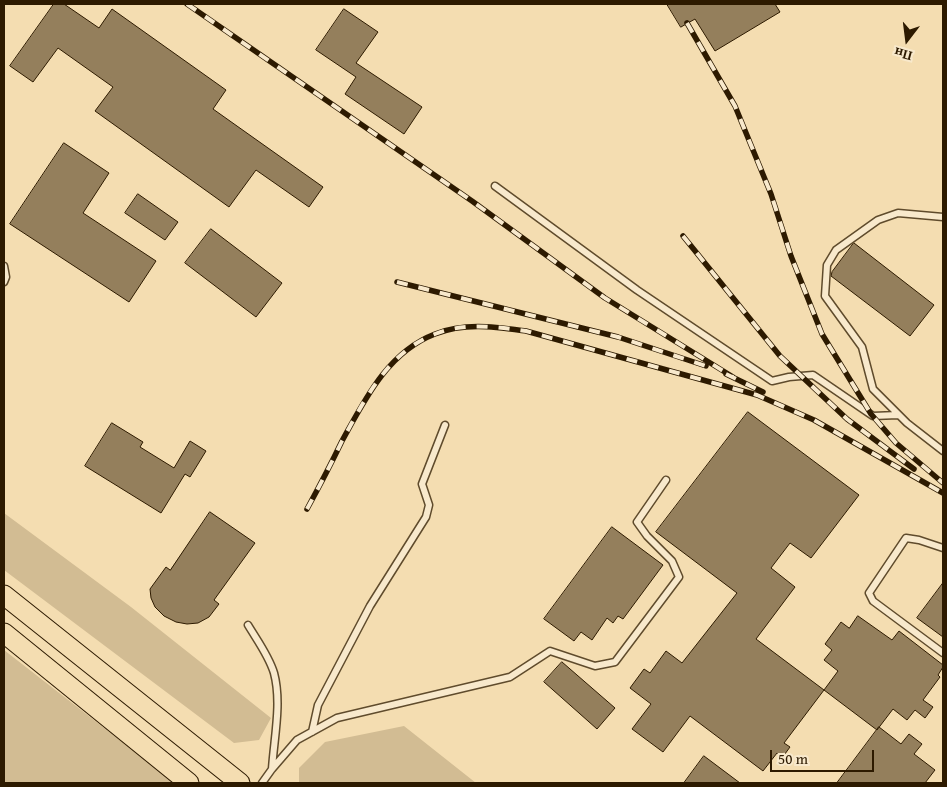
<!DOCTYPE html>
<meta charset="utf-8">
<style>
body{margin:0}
#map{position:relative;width:947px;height:787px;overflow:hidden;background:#f4ddb1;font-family:"Gentium Book Plus",serif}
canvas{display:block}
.frame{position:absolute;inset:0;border:5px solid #2d1a00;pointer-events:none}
.north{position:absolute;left:882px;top:15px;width:50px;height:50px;-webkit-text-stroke:4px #f8e9cc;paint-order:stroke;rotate:195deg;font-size:14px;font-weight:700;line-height:20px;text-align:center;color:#2d1a00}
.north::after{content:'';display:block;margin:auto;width:18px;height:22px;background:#2d1a00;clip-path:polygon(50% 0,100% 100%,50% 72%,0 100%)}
.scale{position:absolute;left:770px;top:750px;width:104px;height:22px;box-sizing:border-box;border:2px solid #2d1a00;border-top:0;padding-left:6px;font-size:15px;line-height:18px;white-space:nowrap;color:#2d1a00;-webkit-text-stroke:4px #f8e9cc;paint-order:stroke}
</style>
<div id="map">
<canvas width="947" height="787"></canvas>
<div class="frame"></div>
<div class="north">Пн</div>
<div class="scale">50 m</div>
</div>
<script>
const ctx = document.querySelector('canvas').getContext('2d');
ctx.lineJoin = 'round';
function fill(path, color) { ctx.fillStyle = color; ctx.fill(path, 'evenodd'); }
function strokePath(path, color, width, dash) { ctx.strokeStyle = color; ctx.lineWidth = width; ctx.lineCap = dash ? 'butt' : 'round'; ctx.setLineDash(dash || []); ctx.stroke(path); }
fill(new Path2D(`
 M 4,513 L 131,607 L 271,718 L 259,740 L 234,743 L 4,570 Z
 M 4,650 L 175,783 L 4,783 Z
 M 404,726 L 476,783 L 299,783 L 299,768 L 325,742 Z`), '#d2bc93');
const building = new Path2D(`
 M 54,4 L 64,4 L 99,28 L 112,9 L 226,90 L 213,109 L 323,187 L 309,207 L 256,170 L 229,207 L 95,111 L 113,87 L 58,48 L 33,82 L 10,66 Z
 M 667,4 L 775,4 L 780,12 L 715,51 L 695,19 L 681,27 Z
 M 344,9 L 378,32 L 356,63 L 422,107 L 404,134 L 345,94 L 356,77 L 316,50 Z
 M 64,143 L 109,173 L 83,213 L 156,261 L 129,302 L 10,224 Z
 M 138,194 L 178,222 L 165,240 L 125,213 Z
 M 211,229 L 282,283 L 256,317 L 185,263 Z
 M 854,243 L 934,305 L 910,336 L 831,276 L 832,272 Z
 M 748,412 L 859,495 L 811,558 L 790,543 L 771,568 L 795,587 L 756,639 L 824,690 L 784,743 L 790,747 L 782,758 L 777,753 L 763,771 L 690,716 L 663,752 L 632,729 L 651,704 L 630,688 L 644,669 L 650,673 L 666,651 L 682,663 L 737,593 L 656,532 Z
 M 112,423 L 143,442 L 140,447 L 174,468 L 190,441 L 206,451 L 190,477 L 185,474 L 161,513 L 85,466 Z
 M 210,512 L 255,543 L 214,600 L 219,604 L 209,617 L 198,623 L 187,624 L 176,622 L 164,616 L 155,607 L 151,598 L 150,589 L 166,567 L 170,570 Z
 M 612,527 L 663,565 L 623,619 L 618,616 L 613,623 L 607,618 L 592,640 L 581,632 L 574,641 L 544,619 Z
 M 943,583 L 943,637 L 917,618 Z
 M 858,616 L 892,640 L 899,631 L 943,665 L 943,667 L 938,675 L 940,677 L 923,700 L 933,707 L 925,718 L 915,710 L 907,720 L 893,709 L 877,730 L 824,690 L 838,671 L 824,660 L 832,650 L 825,644 L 841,622 L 849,628 Z
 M 562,662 L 615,708 L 597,729 L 544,682 Z
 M 879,727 L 901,744 L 909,734 L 922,744 L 914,754 L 935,770 L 925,783 L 837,783 Z
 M 704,756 L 740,783 L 684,783 Z`);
fill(building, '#947f5c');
strokePath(building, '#2d1a00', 1);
const lane = new Path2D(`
 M 495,186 L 637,290 L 772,381 L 789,377 L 813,375 L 873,416 L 898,415
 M 943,217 L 898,213 L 878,220 L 836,250 L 827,265 L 825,296 L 862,347 L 873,389 L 907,423 L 943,451
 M 4,266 L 6,277 L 4,282
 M 943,548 L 919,540 L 906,538 L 869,593 L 873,601 L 943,653
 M 248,625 C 257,640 269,656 274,673 C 282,703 274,738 272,769
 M 312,732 L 318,705 L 370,606 L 426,517 L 429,505 L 422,484 L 445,425
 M 262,783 L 272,769 L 297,740 L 337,718 L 510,677 L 550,651 L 595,666 L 615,662 L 679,577 L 672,561 L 647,536 L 637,522 L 666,480`);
const primary = new Path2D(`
 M 4,595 L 240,783
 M 4,633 L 189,783`);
strokePath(lane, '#5f4b2c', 9);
strokePath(primary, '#2d1a00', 21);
strokePath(lane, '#f8e9cc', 6);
strokePath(primary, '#f4ddb1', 19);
const rail = new Path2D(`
 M 187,4 L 472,201 L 605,298 L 733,377
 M 687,23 L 735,106 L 771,194 L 791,256 L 822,334 L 871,414 L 896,443 L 943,483
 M 683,236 L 780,356 L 847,419 L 914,469
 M 397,282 L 618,337 L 706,366
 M 726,374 L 763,392
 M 307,509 C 319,487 331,464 342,441 C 365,399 388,352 435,334 C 465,322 496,327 526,331 L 757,395 L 814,420 L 943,493`);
strokePath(rail, '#2d1a00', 5.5);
strokePath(rail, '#f8e9cc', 4, [11]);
</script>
